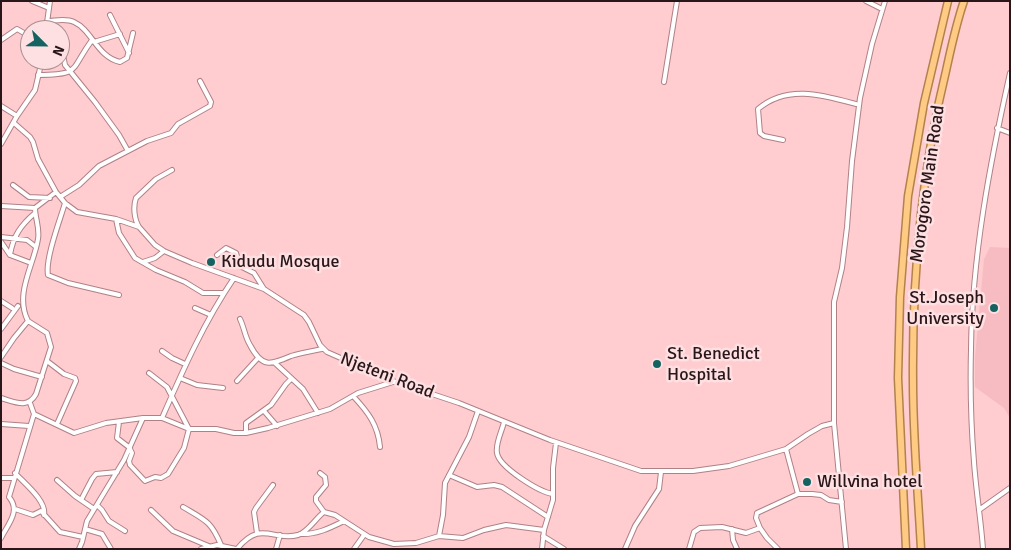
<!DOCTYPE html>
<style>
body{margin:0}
#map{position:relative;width:1011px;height:550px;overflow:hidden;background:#ffccd0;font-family:Signika,sans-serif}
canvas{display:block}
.frame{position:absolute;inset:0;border:2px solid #281618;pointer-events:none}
.north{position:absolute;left:20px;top:20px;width:50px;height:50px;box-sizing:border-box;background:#fedfe2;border:1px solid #a88f91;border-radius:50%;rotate:113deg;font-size:14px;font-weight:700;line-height:20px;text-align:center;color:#281618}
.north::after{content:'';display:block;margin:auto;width:18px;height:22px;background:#146361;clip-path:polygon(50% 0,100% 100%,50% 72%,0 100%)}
</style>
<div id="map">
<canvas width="1011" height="550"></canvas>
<div class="frame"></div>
<div class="north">N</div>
</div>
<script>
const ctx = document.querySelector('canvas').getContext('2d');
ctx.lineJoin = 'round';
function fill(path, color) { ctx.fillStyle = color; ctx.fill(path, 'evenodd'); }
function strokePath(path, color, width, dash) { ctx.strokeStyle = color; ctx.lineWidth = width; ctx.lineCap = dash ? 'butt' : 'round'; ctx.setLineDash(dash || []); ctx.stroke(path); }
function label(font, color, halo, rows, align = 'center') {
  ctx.font = font + ' Signika,sans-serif'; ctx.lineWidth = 5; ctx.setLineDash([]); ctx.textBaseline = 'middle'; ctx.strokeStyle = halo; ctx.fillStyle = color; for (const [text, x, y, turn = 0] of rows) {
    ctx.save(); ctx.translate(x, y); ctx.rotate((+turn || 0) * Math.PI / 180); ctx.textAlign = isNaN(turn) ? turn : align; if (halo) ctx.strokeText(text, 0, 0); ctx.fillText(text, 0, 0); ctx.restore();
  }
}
fill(new Path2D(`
 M 990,247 L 1010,248 L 1010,418 L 1004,408 L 975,387 L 975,357 L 984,259 Z`), '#f7bcc2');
const minor = new Path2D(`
 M 32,1 L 49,8
 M 866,1 L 882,9
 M 110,15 L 129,53
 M 47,21 C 55,21 66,18 74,22 C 92,30 97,57 120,62 L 127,58 L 133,33
 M 46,30 L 50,1
 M 1,40 L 17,29 L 24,33 L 30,39
 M 60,40 L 65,65 L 95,102 L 119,135 L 128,151
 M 94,42 L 120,34
 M 38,75 C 81,75 70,70 92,40
 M 664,82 L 677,1
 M 1,106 L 17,116
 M 14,123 L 30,137 L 33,142 L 38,159 L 56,192 L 65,203 L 77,212 L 116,219 L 139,227 L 155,245 L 164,251 L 192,263 L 264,289 L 304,315 L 309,322 L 320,345 L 327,352 L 393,381 L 459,403 L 550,440 L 641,471 L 693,471 L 729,466 L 786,449 L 808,434 L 822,426 L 834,423
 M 997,128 L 1010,133
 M 783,140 L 764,136 L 760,133 L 758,109 C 787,84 823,95 856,104
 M 1,144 L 17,116 L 35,90 L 42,60
 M 13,185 L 29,197 L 50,198
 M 60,197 L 79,185 L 99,166 L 147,141 L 171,133 L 178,124 L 210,106 L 211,102 L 200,81
 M 65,203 C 60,220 45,259 48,275 L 68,283 L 119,295
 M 1,206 L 35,208 L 56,192
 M 116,219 L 119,233 L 135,258 L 156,270 L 185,282 L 203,293 L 224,293
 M 139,227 C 134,219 133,206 136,198 L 156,179 L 172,170
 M 1,237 L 27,240 L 36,247
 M 1,242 L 10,255 L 31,263
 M 10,255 C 13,236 21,225 35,213
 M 217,255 L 226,248 L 236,253 L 240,266 L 254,273 L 264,289
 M 143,262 L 155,258 L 164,251
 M 1,301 L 12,308
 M 195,308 L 211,315
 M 240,319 C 244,327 245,337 250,345 C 262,368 270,365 291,356 C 301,353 312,351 322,349
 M 1,329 L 18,306
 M 162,351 L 172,358 L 185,364
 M 1,357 L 14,338 L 28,321
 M 47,361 L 64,374 L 75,378 L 76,381 L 57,424
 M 1,363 L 14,369 L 42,377
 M 275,363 L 303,389 L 318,413
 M 180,378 L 197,385 L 223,388
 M 237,381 L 258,358
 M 353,396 C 368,412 378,425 380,447
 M 1,398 C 15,402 28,409 36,394 L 51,347 L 47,333 L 28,321 C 14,294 34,265 38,239 C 40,228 35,218 35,208
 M 30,403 L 34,414 L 74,433 L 106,423 L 143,418 L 162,418 L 189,429 L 216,429 L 234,433 L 246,433 L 268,428 L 330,409 L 358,393 L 393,382
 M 264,411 L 277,426
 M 162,418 C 183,370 204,322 234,278
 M 119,422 L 117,438 L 130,448
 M 504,422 C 502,431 495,444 497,453 C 499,467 539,492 553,494
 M 1,424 L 29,426
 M 246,433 L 246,423 L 271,405 L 286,384 L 291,379
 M 130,449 L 132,453 L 129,461 L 130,465 L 145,481 L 155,477 L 161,478 L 168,474 L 184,448 L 189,429 L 167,387 L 149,373
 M 786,449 L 798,494
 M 15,473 C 24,483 47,501 44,515
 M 320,473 L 325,477 L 326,485 L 316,497 L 316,501 L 324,512
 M 449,475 L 477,487 L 494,485 L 502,487 L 548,517
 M 1,478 L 14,478
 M 57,480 L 75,496 L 94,509
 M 81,500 L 92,479 L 96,474 L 117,472
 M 97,505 L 102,510 L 109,521 L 125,531
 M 183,507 C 205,520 211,521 221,545
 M 15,509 L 33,515 L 41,511 L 60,532 L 83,537
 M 151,510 L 173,531 L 211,547
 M 979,510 L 1010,488
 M 85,529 L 102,534 L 111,549
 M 732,529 L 733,540 L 737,549
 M 257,533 L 254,512 L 256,508 L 273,485
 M 300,534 C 316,535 330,528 344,521
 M 439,536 L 443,515 L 445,483 L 469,437 L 478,411
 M 543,536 L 564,549
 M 1,538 C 8,524 21,511 9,497 L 34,414
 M 79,549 L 82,542 L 87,521 L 124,460 L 143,418
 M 201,549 L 217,545 L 236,549
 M 237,549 C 261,519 273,542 298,535 C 308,532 315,519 324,512 L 335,515 L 369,537 L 394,544 L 416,543 L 439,536 L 463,538 L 484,530 L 506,525 L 544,530
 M 276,549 L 280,535
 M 354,549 L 364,535
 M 542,549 L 544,530 L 553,500 L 553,468 L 556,443
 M 625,549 L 635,526 L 659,489 L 661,472
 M 689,549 L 694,532 L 700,528 L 722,527 L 746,533 L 760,528
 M 778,549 L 767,538 L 760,528 L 756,518 L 757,513 L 798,494 L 812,494 L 821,495 L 829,500 L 842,502
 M 846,549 L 834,423 L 834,302 L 842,268 L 847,227 L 852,161 L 860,98 L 872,44 L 885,1
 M 983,549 C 981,520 976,491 974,462 C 971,425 970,387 971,349 C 972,256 990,163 1010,73`);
const trunk = new Path2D(`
 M 906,549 L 898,378 L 900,297 L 908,196 L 924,103 L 948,1
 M 921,549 C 918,493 913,438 913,382 C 912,278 921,173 946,71 C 951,48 956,24 964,1`);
strokePath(minor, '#af8185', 6);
strokePath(trunk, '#b2824b', 9);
strokePath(minor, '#fff', 4);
strokePath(trunk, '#feca84', 6);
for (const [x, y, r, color] of [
 [211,262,5,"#146361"],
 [994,308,5,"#146361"],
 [657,364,5,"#146361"],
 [807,482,5,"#146361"]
]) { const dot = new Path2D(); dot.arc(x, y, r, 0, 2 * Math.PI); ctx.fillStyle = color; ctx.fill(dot); strokePath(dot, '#fedfe2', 2); }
label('18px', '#281618', '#fedfe2', [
 ["Morogoro Main Road",928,184,-82],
 ["Njeteni Road",387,376,21]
]);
label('18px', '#281618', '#fedfe2', [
 ["Kidudu Mosque",221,262],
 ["St.Joseph",984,298,"right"],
 ["University",984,319,"right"],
 ["St. Benedict",667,354],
 ["Hospital",667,375],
 ["Willvina hotel",817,482]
], 'left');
</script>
